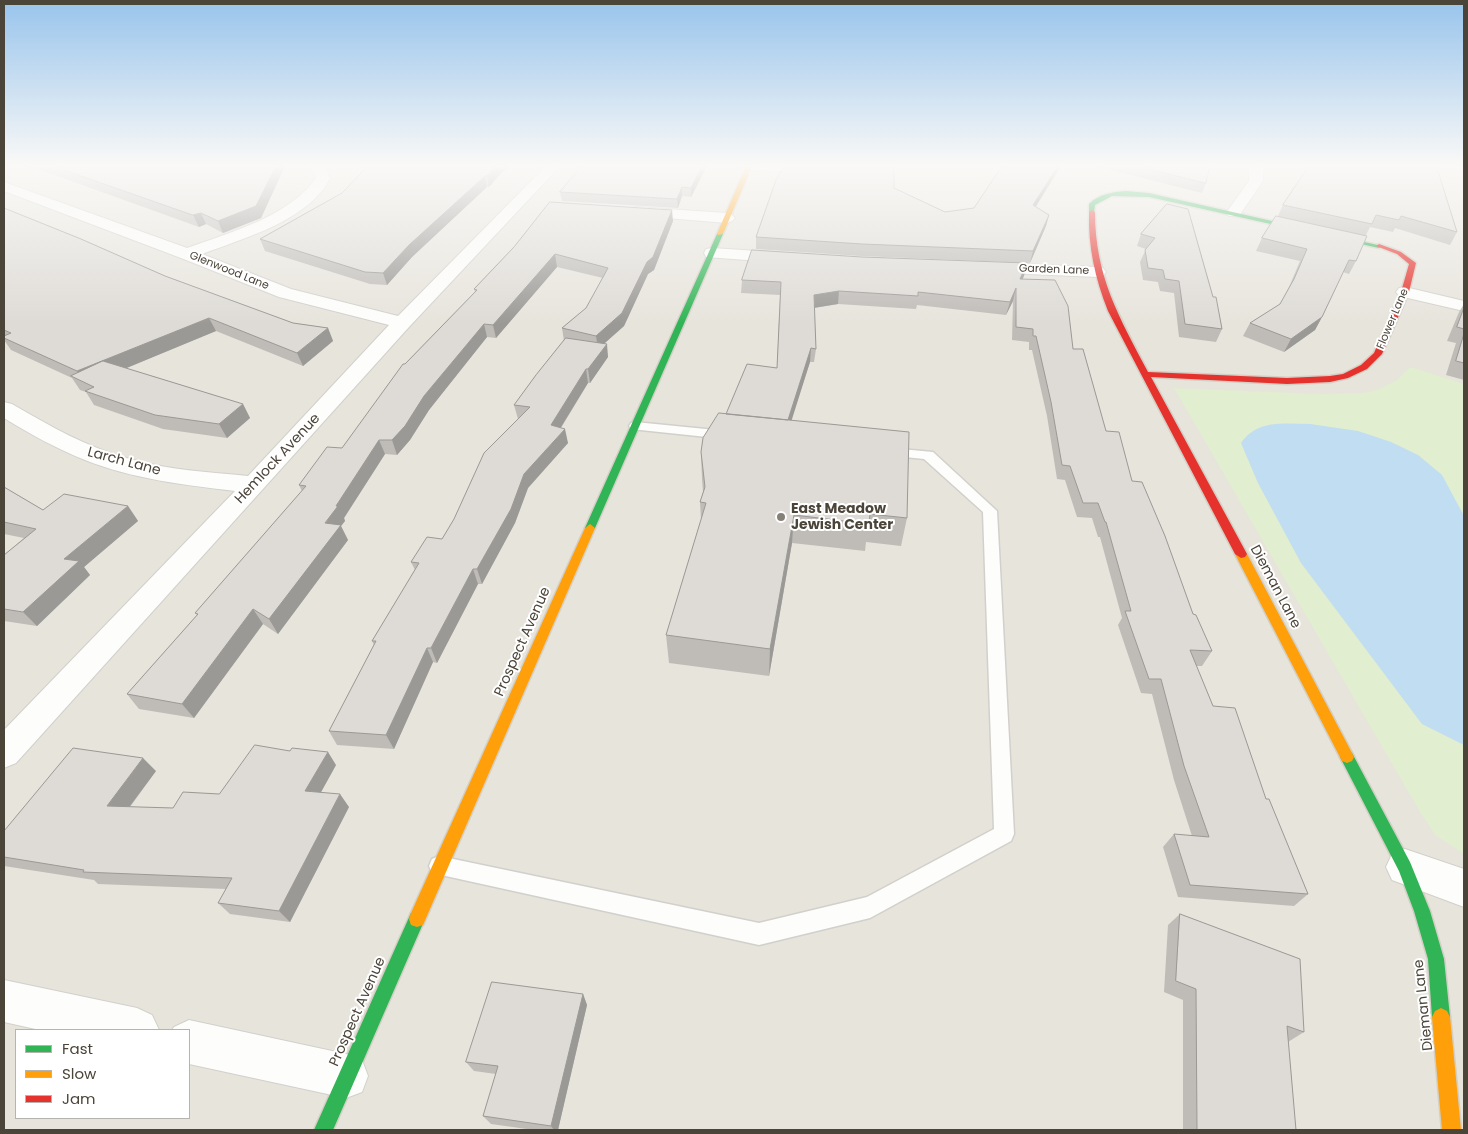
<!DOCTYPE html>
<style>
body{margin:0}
#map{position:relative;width:1468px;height:1134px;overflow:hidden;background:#f4f2ee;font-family:Poppins,sans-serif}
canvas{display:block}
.frame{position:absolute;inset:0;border:5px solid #4b4439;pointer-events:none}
.legend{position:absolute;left:15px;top:1029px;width:175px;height:90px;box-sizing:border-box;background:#fff;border:1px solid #b7b4b0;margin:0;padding:6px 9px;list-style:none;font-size:15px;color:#4b4439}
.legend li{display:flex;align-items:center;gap:10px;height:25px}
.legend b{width:25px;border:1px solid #b7b4b0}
</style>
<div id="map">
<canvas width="1468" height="1134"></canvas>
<div class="frame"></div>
<ul class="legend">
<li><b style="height:6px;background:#30b455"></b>Fast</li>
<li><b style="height:6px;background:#ff9f0a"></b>Slow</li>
<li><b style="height:6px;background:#e5322d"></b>Jam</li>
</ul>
</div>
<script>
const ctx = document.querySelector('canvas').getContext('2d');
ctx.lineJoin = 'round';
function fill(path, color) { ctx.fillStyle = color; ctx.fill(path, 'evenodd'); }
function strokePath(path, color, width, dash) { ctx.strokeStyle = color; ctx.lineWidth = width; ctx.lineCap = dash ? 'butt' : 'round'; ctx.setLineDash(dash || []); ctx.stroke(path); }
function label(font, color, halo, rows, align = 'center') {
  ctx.font = font + ' Poppins,sans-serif'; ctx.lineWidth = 4; ctx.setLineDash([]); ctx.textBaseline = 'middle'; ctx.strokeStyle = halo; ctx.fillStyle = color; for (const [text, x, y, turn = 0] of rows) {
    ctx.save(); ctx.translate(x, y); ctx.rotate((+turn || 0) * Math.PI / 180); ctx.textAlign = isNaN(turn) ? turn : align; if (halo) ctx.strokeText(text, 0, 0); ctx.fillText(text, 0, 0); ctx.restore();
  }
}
fill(new Path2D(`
 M 4,166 L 1464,166 L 1464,1130 L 4,1130 ZM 16,1030 L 189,1030 L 189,1118 L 16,1118 Z`), '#e7e4dc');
fill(new Path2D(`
 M 1410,367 L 1464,384 L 1464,854 L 1435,835 L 1420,812 L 1174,388 L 1319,394 L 1363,393 L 1378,390 L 1397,380 Z`), '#e1eecf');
fill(new Path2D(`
 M 1310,424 L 1358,431 L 1391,442 L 1418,455 L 1442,475 L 1464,516 L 1464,745 L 1422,724 L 1301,563 L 1258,483 L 1241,443 C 1258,419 1284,424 1310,424 Z`), '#c0ddf1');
const lane = new Path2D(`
 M 745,166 L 802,168 L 806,170 L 802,172 L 748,170 L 744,168 Z
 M 635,422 L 726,431 L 732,435 L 726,439 L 631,429 L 629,426 L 631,423 Z
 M 890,448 L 933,452 L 997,511 L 1014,834 L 1011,841 L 870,918 L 759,945 L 432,873 L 429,866 L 432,859 L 439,856 L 759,923 L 867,897 L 994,829 L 983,512 L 924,459 L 885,455 L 884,452 L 885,449 Z`);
const street = new Path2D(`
 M 308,166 L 323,166 L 330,178 C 327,183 324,190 319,194 C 292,225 239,240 202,254 L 291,289 L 398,316 L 546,166 L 560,166 L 409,327 L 16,763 L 4,768 L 4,730 L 235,491 C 184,485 133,479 85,460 C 57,449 30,434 4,418 L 4,402 L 12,404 C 50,426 88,448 130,459 C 168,470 209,472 248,476 L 389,325 L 279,297 L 181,258 L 4,191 L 4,182 L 187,248 C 229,233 290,216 316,178 L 314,172 Z
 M 1249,166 L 1263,166 L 1263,181 L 1239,216 L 1229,216 L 1226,213 L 1249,181 Z
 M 636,207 L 727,213 L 732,215 L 735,218 L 732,221 L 727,223 L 631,215 L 628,212 L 631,209 Z
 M 712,248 L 788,253 L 794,254 L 796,258 L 794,262 L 788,263 L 706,257 L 704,253 L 706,249 Z
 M 988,263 L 1097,267 L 1103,268 L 1106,272 L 1103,276 L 1097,277 L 982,272 L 979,268 L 982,264 Z
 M 1405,287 L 1464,301 L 1464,311 L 1399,296 L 1396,292 L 1399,288 Z
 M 1405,849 L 1464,869 L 1464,907 L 1392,880 L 1386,867 L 1392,854 Z
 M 4,980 L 137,1008 L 152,1015 L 159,1030 L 40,1030 L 4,1022 Z
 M 189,1020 L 346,1054 L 362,1060 L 368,1076 L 362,1092 L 346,1098 L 189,1064 L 189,1030 L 172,1030 L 174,1027 Z`);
const fast = new Path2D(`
 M 1126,191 L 1149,193 L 1382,246 L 1379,248 L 1149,197 L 1112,196 L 1095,205 L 1094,213 L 1089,212 L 1089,204 C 1099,194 1112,192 1126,191 Z
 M 720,232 L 723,234 L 595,528 L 590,532 L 586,531 L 585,528 L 717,234 Z
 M 1347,751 L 1352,753 L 1410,862 L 1430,911 L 1444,959 L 1450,1017 L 1447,1023 L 1441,1026 L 1435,1023 L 1432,1017 L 1428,959 L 1414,911 L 1399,871 L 1340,757 L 1342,753 Z
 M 417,911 L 423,913 L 425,919 L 333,1130 L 314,1130 L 411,913 Z`);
const slow = new Path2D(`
 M 746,166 L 752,166 L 723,234 L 718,235 L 717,234 Z
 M 590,524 L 595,528 L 423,925 L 417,927 L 411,925 L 409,919 L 411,913 L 585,528 Z
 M 1241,550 L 1247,554 L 1352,753 L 1354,757 L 1352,761 L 1347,763 L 1342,761 L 1235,554 Z
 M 1441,1008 L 1447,1011 L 1450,1017 L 1461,1130 L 1442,1130 L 1432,1017 L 1435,1011 Z`);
const jam = new Path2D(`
 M 1092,210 L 1095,212 C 1095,276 1119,317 1148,372 L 1287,378 L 1330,376 L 1343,374 L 1361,365 L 1374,353 L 1401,292 L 1409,264 L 1397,254 L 1376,246 L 1379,244 L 1401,252 L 1416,263 L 1409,292 L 1382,354 L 1367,369 L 1348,378 L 1330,382 L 1287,384 L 1151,377 L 1247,554 L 1245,557 L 1241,558 L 1235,554 L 1108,311 C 1095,278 1088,247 1089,212 Z`);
strokePath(lane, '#d2d0cb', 3);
strokePath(street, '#d2d0cb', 2);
strokePath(fast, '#d3cfc5', 3);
strokePath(slow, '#d3cfc5', 3);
strokePath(jam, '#d3cfc5', 3);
fill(lane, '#fdfdfc');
fill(street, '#fdfdfc');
fill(fast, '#30b455');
fill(slow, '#ff9f0a');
fill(jam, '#e5322d');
fill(new Path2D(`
 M 24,166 L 285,166 L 261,218 L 223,233 L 206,224 L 199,227 L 35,168 L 30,169 Z
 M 364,166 L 511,166 L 501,173 L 489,187 L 487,187 L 412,257 L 387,285 L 370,284 L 265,251 L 260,239 L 342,193 L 367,168 Z
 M 707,166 L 691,197 L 682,196 L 678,208 L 562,201 L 560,192 Z
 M 1095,166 L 1210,166 L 1206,183 L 1202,193 Z
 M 1309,166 L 1457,232 L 1450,245 L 1395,228 L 1393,232 L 1370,227 L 1366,235 L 1356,261 L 1349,274 L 1343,272 L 1322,317 L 1315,330 L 1284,352 L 1243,336 L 1250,323 L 1280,304 L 1289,287 L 1300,261 L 1256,251 L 1262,238 L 1278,216 L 1283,205 Z
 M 894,188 L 945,212 L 1036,207 L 1049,215 L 1046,226 L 1030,263 L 861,256 L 756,249 L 756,237 Z
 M 1167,204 L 1222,329 L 1216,342 L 1179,337 L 1174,293 L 1160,291 L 1158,282 L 1143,280 L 1140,262 L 1146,249 L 1137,246 L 1141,234 Z
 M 4,208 L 165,276 L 293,323 L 328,328 L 333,341 L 303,366 L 216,331 L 126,368 L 243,404 L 250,418 L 227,438 L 163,429 L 94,405 L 86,392 L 80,390 L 72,378 L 11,350 L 4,340 Z
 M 673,221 L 654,270 L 648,274 L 624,326 L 605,343 L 608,357 L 590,383 L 588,383 L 561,428 L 568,443 L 528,488 L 515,523 L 482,584 L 478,584 L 437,663 L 433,662 L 394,749 L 337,745 L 329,731 L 374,645 L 372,641 L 415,570 L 411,562 L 442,539 L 518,419 L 514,405 L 564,341 L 562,328 L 586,308 L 603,278 L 557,267 L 496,338 L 487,337 L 429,410 L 410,440 L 397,455 L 385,454 L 344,518 L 345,521 L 341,526 L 348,540 L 278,634 L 263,624 L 194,718 L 139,709 L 127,694 L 197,615 L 195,613 L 302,491 L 299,485 L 342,448 L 405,364 L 475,292 L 474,289 L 514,247 Z
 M 862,257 L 1027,263 L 1022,279 L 1073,349 L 1106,431 L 1132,481 L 1193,614 L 1212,651 L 1202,666 L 1196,666 L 1213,706 L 1266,799 L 1308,894 L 1294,906 L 1178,897 L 1163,847 L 1174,834 L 1192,836 L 1174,780 L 1152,694 L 1141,693 L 1118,625 L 1122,618 L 1100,537 L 1098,537 L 1092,518 L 1077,517 L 1065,480 L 1057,479 L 1047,416 L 1032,350 L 1029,350 L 1029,342 L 1012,340 L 1013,301 L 1006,315 L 917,305 L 916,309 L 838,304 L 814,308 L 816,349 L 814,362 L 810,362 L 791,420 L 907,518 L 901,546 L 866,542 L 865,551 L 792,543 L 769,676 L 669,663 L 666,635 L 701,520 L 700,502 L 703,492 L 702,479 L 701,452 L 726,414 L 777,368 L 780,295 L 741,293 L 742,280 Z
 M 1464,304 L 1464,380 L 1446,375 L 1456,343 L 1447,341 L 1459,312 Z
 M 4,487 L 43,510 L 128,506 L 138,521 L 84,567 L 90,575 L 37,626 L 4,621 L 4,555 L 24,538 L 4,534 Z
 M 336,765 L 321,792 L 349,807 L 290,922 L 230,914 L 218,903 L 226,889 L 98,884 L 94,880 L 4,866 L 4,831 L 156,771 L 130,807 L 173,808 L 219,794 Z
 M 1180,914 L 1304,1032 L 1288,1042 L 1296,1130 L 1183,1130 L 1183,1000 L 1164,992 L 1168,925 Z
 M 583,994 L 587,1005 L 558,1130 L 534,1130 L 491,1124 L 483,1116 L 496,1074 L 474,1071 L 466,1062 Z`), '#bfbcb8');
fill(new Path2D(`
 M 28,166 L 34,166 L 35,168 L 30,169 Z
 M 276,166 L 285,166 L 261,218 L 223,233 L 218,221 Z
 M 496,166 L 511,166 L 501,173 L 489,187 L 487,176 Z
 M 702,166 L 707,166 L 691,197 L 691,188 Z
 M 1058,166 L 1061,166 L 1030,216 L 1033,205 Z
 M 485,176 L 487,187 L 412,257 L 387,285 L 383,273 L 409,245 Z
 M 682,187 L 682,196 L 678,208 L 677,199 Z
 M 672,210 L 673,221 L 654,270 L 648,274 L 624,326 L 598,349 L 596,336 L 647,262 Z
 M 201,213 L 206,224 L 199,227 L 193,215 Z
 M 1049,215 L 1046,226 L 1030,263 L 1033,251 Z
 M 555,254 L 557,267 L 496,338 L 493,325 Z
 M 1027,263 L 1024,276 L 1017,292 L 1020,279 Z
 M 1016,288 L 1013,301 L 1006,315 L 1010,302 Z
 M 839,291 L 838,304 L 813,308 L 814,295 Z
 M 1322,317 L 1315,330 L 1284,352 L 1291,339 Z
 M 209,318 L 216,331 L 88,384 L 84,382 L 77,371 Z
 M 484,324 L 487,337 L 429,410 L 410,440 L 397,455 L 392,440 L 424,396 Z
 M 328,328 L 333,341 L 303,366 L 297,353 Z
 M 607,344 L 608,357 L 590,383 L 588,369 Z
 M 811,348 L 810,362 L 787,435 L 787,421 Z
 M 586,369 L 588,383 L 553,440 L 551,425 Z
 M 243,404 L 250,418 L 227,438 L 219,424 Z
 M 565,429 L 568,443 L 528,488 L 515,523 L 482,584 L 477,569 L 524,474 Z
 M 379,440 L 385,454 L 344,518 L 345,521 L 341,526 L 348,540 L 278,634 L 269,619 L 336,506 Z
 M 128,506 L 138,521 L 84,567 L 90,575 L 37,626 L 23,612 L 64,559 Z
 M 794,515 L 792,543 L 769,676 L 770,649 Z
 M 473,569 L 478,584 L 437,663 L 431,648 Z
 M 253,609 L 263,624 L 194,718 L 182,704 Z
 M 427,648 L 433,662 L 394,749 L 386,735 Z
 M 328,752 L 336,765 L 315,803 L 305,791 Z
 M 143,758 L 156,771 L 121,818 L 107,806 Z
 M 340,794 L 349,807 L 290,922 L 279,911 Z
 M 583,994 L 587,1005 L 558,1130 L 554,1130 L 551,1126 Z`), '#9b9996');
const building = new Path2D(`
 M 53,166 L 276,166 L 256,206 L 218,221 L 201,213 L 193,215 Z
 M 368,166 L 496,166 L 487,176 L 485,176 L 409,245 L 383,273 L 365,272 L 260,239 L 342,193 Z
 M 582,166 L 702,166 L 691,188 L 682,187 L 677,199 L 560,192 Z
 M 785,166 L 894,166 L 894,188 L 945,212 L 974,208 L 1002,166 L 1058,166 L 1033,205 L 1049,215 L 1033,251 L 862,244 L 756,237 L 776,180 Z
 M 1138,166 L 1210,166 L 1206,183 Z
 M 1309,166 L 1432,166 L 1433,169 L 1438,171 L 1457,232 L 1401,216 L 1399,220 L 1376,215 L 1372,224 L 1283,205 Z
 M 550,202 L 672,210 L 653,257 L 647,262 L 622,313 L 596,336 L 562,328 L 586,308 L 608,268 L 555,254 L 493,325 L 484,324 L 424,396 L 405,426 L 392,440 L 379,440 L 336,506 L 338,506 L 325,523 L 341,525 L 269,619 L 253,609 L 182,704 L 127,694 L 198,614 L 195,613 L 306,486 L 299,485 L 327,447 L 342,448 L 403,364 L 405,364 L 477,290 L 474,289 L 514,247 Z
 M 1167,204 L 1188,209 L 1213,297 L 1216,297 L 1222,329 L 1185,324 L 1179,281 L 1165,279 L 1163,270 L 1148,268 L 1145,250 L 1155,238 L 1141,234 Z
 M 4,208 L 81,239 L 165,276 L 293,323 L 328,328 L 297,353 L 209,318 L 77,371 L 4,338 L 4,336 L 11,333 L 4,330 Z
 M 1276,216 L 1367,236 L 1356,261 L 1349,260 L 1322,317 L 1291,339 L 1250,323 L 1280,304 L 1294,279 L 1307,249 L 1262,238 Z
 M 752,250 L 862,257 L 1027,263 L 1020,279 L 1055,280 L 1068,306 L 1073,349 L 1083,349 L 1106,431 L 1119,432 L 1132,481 L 1142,482 L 1165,536 L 1193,614 L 1196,615 L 1212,651 L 1190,650 L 1213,706 L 1235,708 L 1266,799 L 1269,799 L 1308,894 L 1190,885 L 1174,834 L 1209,837 L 1184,766 L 1161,679 L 1149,679 L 1125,611 L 1131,611 L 1106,522 L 1105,522 L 1098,503 L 1083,503 L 1070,466 L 1062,465 L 1051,402 L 1036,336 L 1033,336 L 1033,329 L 1016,327 L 1016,288 L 1010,302 L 918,292 L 918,296 L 839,291 L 814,295 L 816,349 L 811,348 L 788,420 L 726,414 L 747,364 L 777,368 L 781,282 L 742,280 Z
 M 1464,308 L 1464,329 L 1457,327 Z
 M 1464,334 L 1464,363 L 1456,361 Z
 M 566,338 L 607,344 L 588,369 L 586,369 L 551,425 L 565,429 L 524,474 L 511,509 L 477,569 L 473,569 L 431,648 L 427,648 L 386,735 L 329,731 L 376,641 L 372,641 L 419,563 L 411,562 L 427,537 L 442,539 L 454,519 L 484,453 L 530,407 L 514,405 L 536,375 Z
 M 103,361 L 243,404 L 219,424 L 155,415 L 85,391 L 94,387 L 71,376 Z
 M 719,413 L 909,432 L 907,518 L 870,514 L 869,524 L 794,515 L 770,649 L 666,635 L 706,503 L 700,502 L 705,487 L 701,452 L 703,438 Z
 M 4,487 L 43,510 L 64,494 L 128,506 L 64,559 L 79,561 L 23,612 L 4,609 L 4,555 L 36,529 L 4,522 Z
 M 255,745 L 290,751 L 292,748 L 328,752 L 305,791 L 340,794 L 279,911 L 218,903 L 232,878 L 83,872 L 84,870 L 4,857 L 4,831 L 73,748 L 143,758 L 107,806 L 173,808 L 183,792 L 219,794 Z
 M 1180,914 L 1300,959 L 1304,1032 L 1287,1026 L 1296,1130 L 1197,1130 L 1196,989 L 1176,981 Z
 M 492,982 L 583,994 L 551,1126 L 483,1116 L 498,1066 L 466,1062 Z`);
fill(building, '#dedbd6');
strokePath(building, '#9b9996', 1);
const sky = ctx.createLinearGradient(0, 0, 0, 324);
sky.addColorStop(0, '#98c4ec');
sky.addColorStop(0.51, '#faf9f7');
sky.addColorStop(1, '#faf9f700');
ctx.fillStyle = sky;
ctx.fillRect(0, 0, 1468, 324);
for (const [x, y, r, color] of [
 [781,517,5,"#868178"]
]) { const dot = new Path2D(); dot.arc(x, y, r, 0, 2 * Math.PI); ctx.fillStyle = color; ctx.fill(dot); strokePath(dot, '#fff', 2); }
label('11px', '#4b4439', '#fff', [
 ["Garden Lane",1054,270,2],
 ["Glenwood Lane",229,271,22],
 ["Flower Lane",1393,319,-67]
]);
label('14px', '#4b4439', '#fff', [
 ["Hemlock Avenue",278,459,-47],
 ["Larch Lane",124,462,15],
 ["Dieman Lane",1275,587,62],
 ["Prospect Avenue",523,642,-66],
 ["Dieman Lane",1424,1005,-96],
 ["Prospect Avenue",358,1012,-66]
]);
label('bold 14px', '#4b4439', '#fff', [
 ["East Meadow",791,509],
 ["Jewish Center",791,525]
], 'left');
</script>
